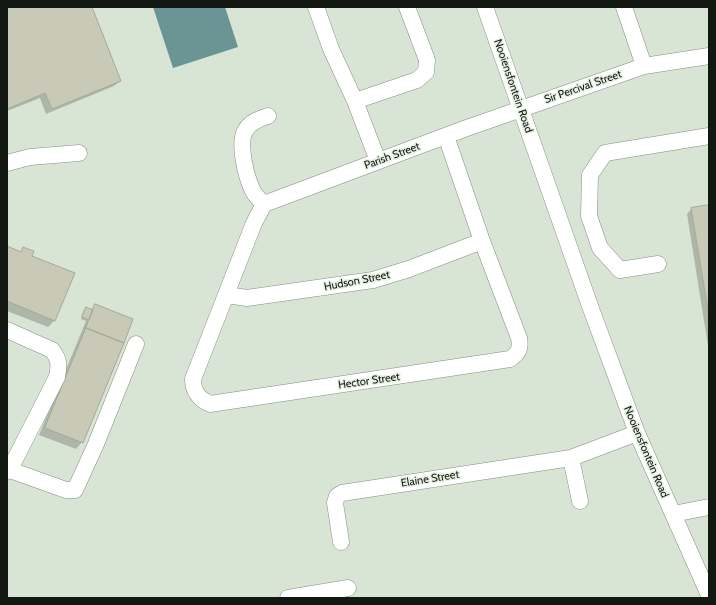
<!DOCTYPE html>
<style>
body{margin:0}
#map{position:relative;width:716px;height:605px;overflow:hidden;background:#d8e4d4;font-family:Cabin,sans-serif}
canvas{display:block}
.frame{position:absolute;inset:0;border:8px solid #141812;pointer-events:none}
</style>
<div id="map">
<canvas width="716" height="605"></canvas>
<div class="frame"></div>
</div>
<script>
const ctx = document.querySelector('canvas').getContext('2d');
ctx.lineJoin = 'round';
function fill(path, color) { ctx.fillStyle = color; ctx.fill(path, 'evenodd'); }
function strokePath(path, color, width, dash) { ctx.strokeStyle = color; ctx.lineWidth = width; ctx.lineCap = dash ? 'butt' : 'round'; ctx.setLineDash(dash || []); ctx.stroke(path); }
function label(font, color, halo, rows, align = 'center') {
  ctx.font = font + ' Cabin,sans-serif'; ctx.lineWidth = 3; ctx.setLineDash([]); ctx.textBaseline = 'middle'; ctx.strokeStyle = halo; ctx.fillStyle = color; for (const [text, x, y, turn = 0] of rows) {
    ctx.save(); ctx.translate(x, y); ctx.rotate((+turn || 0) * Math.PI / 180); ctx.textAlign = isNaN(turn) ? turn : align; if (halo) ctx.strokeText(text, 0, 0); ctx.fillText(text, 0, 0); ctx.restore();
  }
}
fill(new Path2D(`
 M 153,7 L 225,7 L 238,47 L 173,68 Z`), '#6b9595');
fill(new Path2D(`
 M 7,7 L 90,7 L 120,81 L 114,86 L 46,114 L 40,98 L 7,111 Z
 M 709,206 L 709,352 L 687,214 L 692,208 Z
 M 7,247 L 20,252 L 23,248 L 30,256 L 55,320 L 48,327 L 7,311 Z
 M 96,305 L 82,442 L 76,449 L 39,435 L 86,321 L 81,319 L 85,309 L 86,308 L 91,310 Z`), '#0003');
const building = new Path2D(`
 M 7,7 L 92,7 L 121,81 L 52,109 L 45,93 L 7,109 Z
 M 709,205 L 709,316 L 691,208 Z
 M 7,246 L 21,252 L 23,247 L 28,249 L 34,251 L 32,256 L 75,273 L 55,321 L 7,301 Z
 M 95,304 L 133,319 L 124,343 L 86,328 Z
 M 86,307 L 93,310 L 89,320 L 82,317 Z
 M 86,328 L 124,343 L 83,443 L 45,428 Z`);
fill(building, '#c8c9b7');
strokePath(building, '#a6a896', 1);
const minor = new Path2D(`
 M 316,7 L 331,49 L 355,101 L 378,161
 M 485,7 L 590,306 L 637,433 L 709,595
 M 624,7 L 644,66
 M 355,101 L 417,80 L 426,72 L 427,60 L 407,7
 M 7,163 L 30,157 L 79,153
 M 264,204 L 254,223 L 193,379 C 193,392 199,399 210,404 L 510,359 C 519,353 521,348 519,338 L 482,241 L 446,136
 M 264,204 L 464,129 L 644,66 L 709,56
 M 264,204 C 259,199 254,195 252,189 C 246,176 238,144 245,131 C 250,122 259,119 268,116
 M 658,264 L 620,270 L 600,248 L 589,216 L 590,175 L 605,153 L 709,136
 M 227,295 L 247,298 L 373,280 L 409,269 L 482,241
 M 7,330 L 52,350 C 60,360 59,366 57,377 L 9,471
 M 571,458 L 580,501
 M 7,469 L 66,490 L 75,490 L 96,444 L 136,344
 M 673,514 L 709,507
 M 341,542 L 335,503 L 337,496 L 342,493 L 571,458 L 637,433
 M 288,598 L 348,588`);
strokePath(minor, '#848f81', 17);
strokePath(minor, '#fff', 16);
label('11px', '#141812', '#e5f1e2', [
 ["Nooiensfontein Road",513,86,71],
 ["Sir Percival Street",583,87,-19],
 ["Parish Street",392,156,-20],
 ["Hudson Street",357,281,-11],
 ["Hector Street",369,381,-8],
 ["Nooiensfontein Road",646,452,67],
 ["Elaine Street",430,479,-9]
]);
</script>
